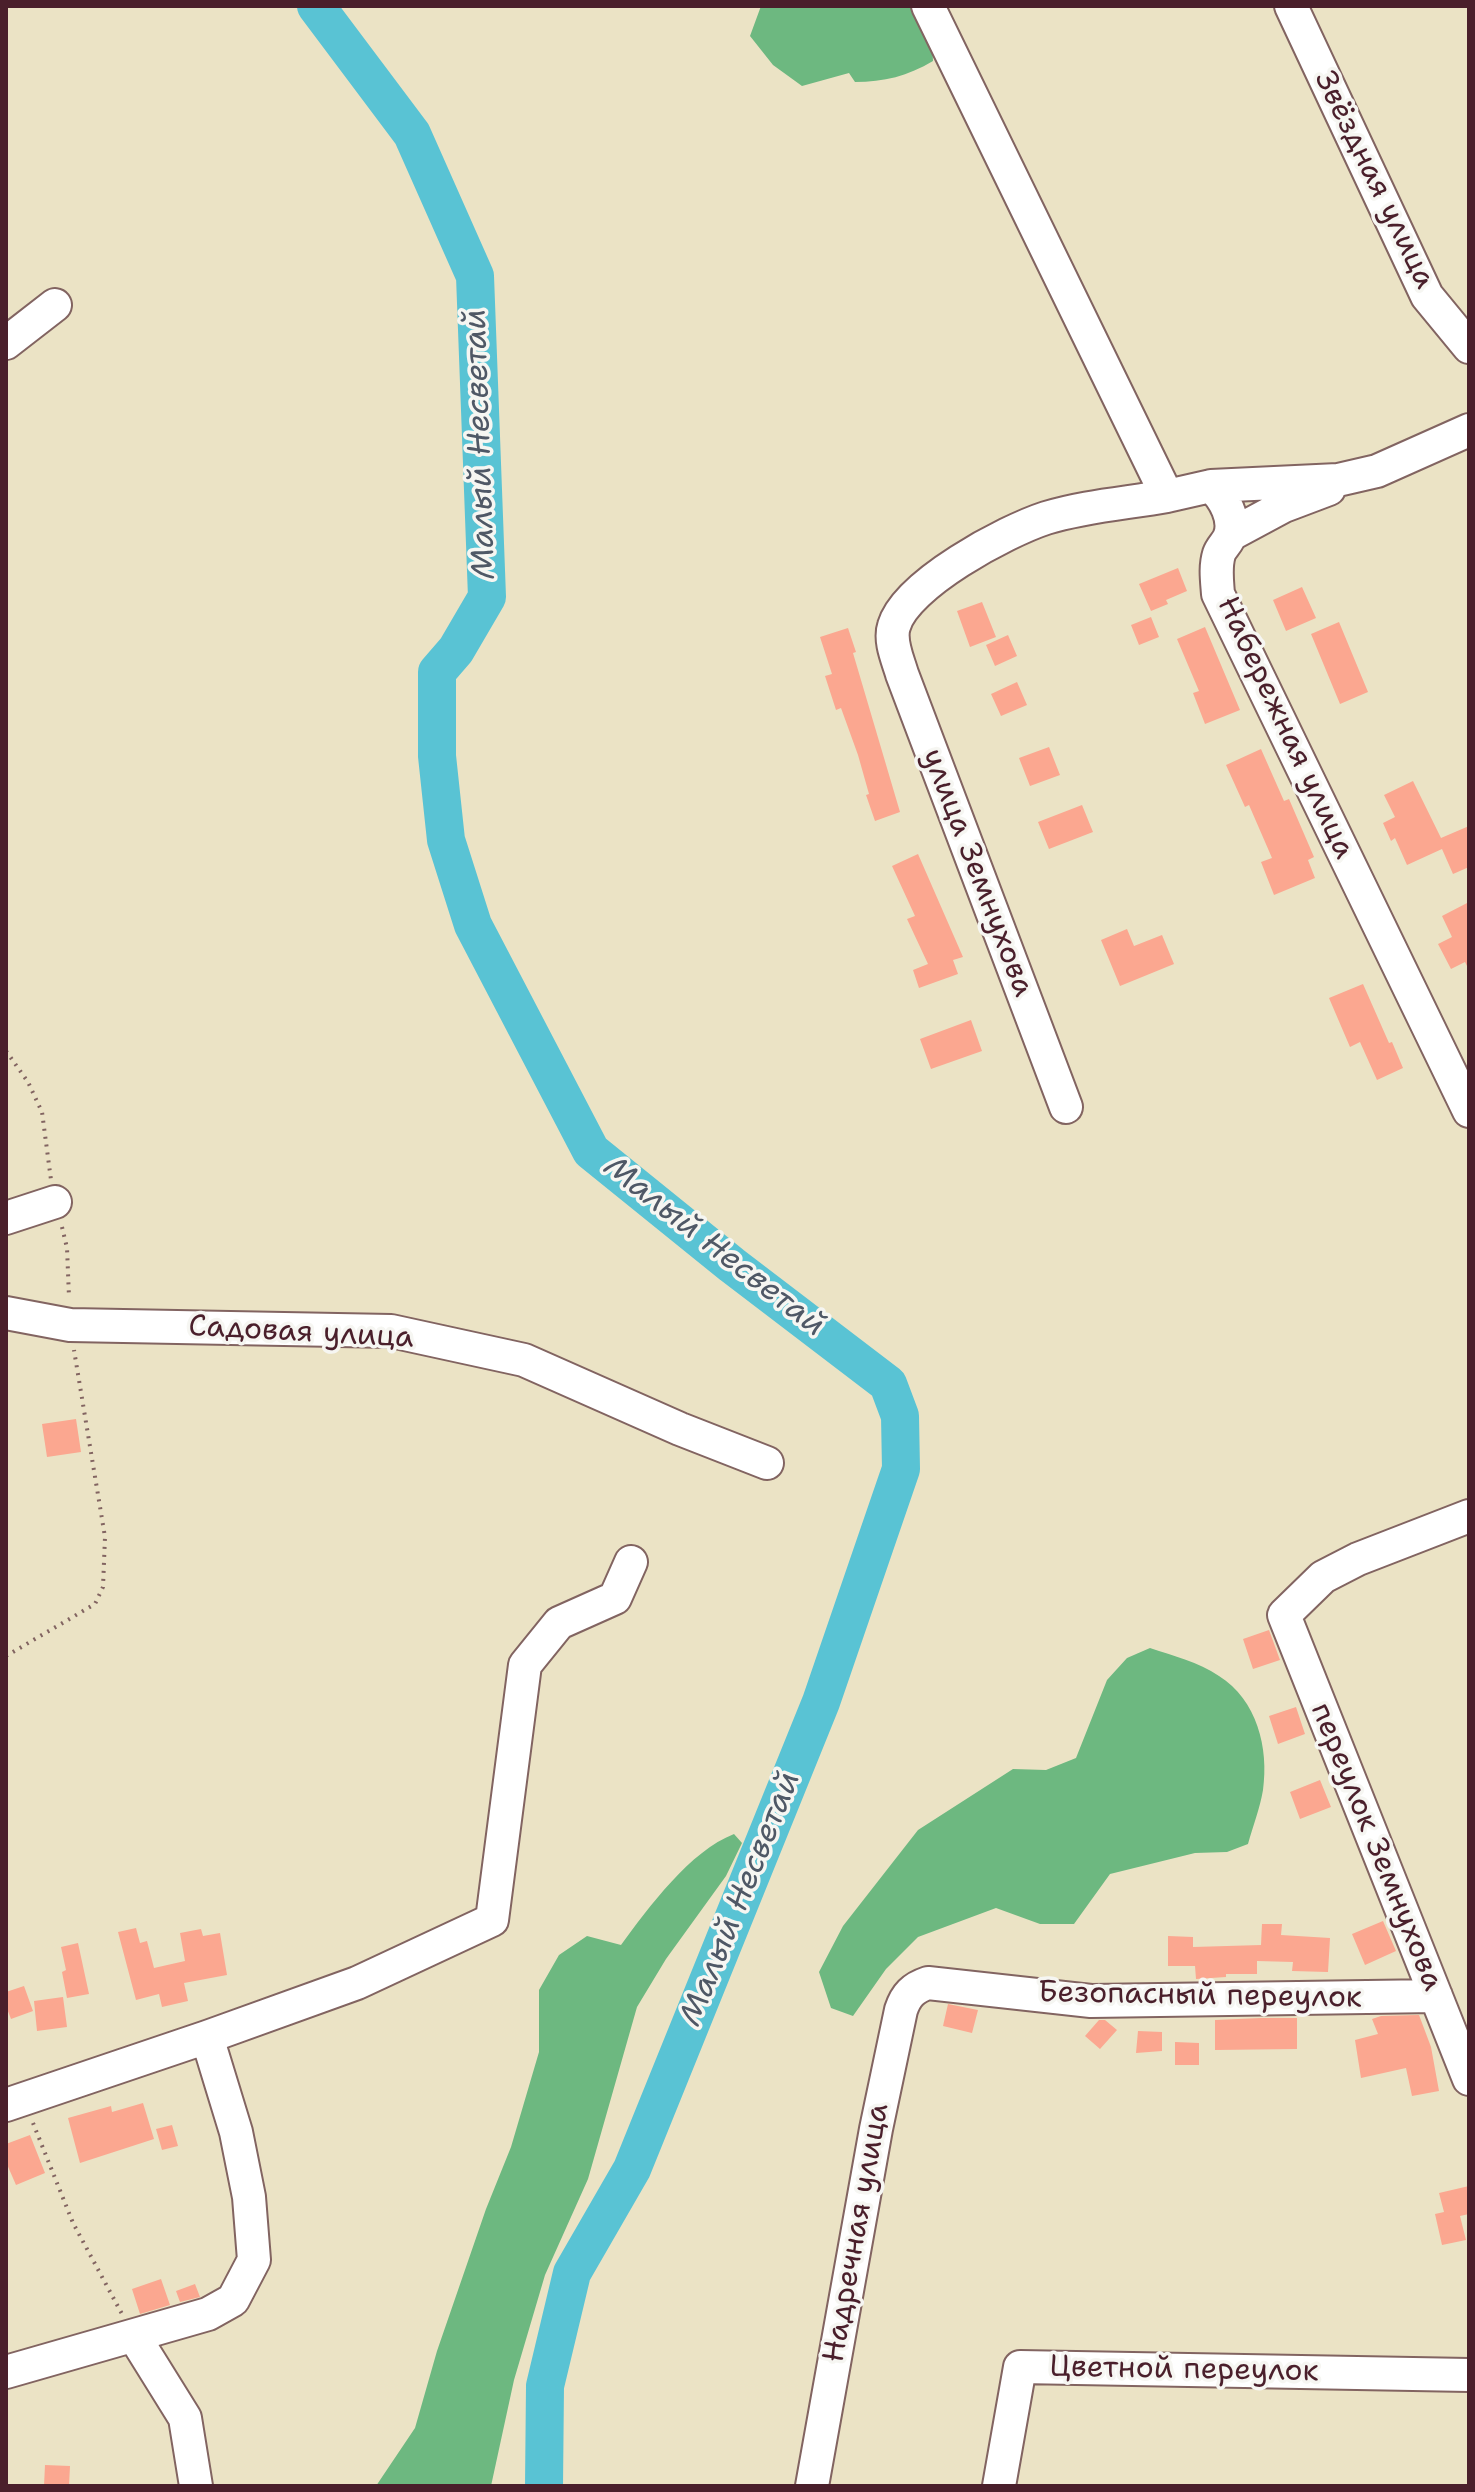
<!DOCTYPE html>
<meta charset="utf-8">
<style>
body{margin:0}
#map{position:relative;width:1475px;height:2492px;overflow:hidden;background:#ebe3c5;font-family:"Shantell Sans",sans-serif}
canvas{display:block}
.frame{position:absolute;inset:0;border:8px solid #4a1f2b;pointer-events:none}
</style>
<div id="map">
<canvas width="1475" height="2492"></canvas>
<div class="frame"></div>
</div>
<script>
const ctx = document.querySelector('canvas').getContext('2d');
ctx.lineJoin = 'round';
function fill(path, color) { ctx.fillStyle = color; ctx.fill(path, 'evenodd'); }
function strokePath(path, color, width, dash) { ctx.strokeStyle = color; ctx.lineWidth = width; ctx.lineCap = dash ? 'butt' : 'round'; ctx.setLineDash(dash || []); ctx.stroke(path); }
function label(font, color, halo, rows, align = 'center') {
  ctx.font = font + ' "Shantell Sans",sans-serif'; ctx.lineWidth = 7; ctx.setLineDash([]); ctx.textBaseline = 'middle'; ctx.strokeStyle = halo; ctx.fillStyle = color; for (const [text, x, y, turn = 0] of rows) {
    ctx.save(); ctx.translate(x, y); ctx.rotate((+turn || 0) * Math.PI / 180); ctx.textAlign = isNaN(turn) ? turn : align; if (halo) ctx.strokeText(text, 0, 0); ctx.fillText(text, 0, 0); ctx.restore();
  }
}
fill(new Path2D(`
 M 761,6 L 927,6 L 931,21 L 933,61 C 908,76 884,82 855,82 L 849,73 L 802,86 L 773,65 L 750,36 Z
 M 1150,1648 C 1174,1656 1198,1662 1219,1676 C 1257,1700 1269,1748 1263,1790 C 1260,1808 1253,1826 1248,1844 L 1227,1852 L 1195,1853 L 1110,1874 L 1074,1924 L 1040,1924 L 996,1908 L 918,1937 L 886,1969 L 853,2016 L 831,2008 L 819,1972 L 843,1926 L 918,1830 L 1013,1769 L 1046,1770 L 1076,1758 L 1107,1680 L 1127,1658 Z
 M 734,1834 L 742,1843 L 726,1876 L 666,1959 L 637,2007 L 588,2179 L 545,2275 L 514,2380 L 491,2486 L 376,2486 L 415,2428 L 437,2351 L 486,2209 L 511,2147 L 539,2052 L 539,1990 L 559,1955 L 587,1936 L 621,1945 C 649,1907 690,1851 734,1834 Z`), '#6db880');
strokePath(new Path2D(`
 M 316,6 L 412,134 L 475,276 L 487,597 L 456,650 L 437,672 L 437,756 L 446,840 L 473,925 L 591,1151 L 732,1265 L 888,1384 L 900,1416 L 901,1469 L 821,1702 L 632,2169 L 572,2273 L 545,2386 L 544,2486`), '#59c3d4', 38);
fill(new Path2D(`
 M 1178,568 L 1187,591 L 1166,600 L 1168,604 L 1151,611 L 1139,584 Z
 M 1302,587 L 1316,618 L 1286,631 L 1273,600 Z
 M 982,602 L 996,637 L 970,647 L 957,611 Z
 M 1151,617 L 1159,637 L 1139,645 L 1131,625 Z
 M 1339,622 L 1368,692 L 1340,704 L 1311,634 Z
 M 1205,627 L 1240,710 L 1205,724 L 1193,693 L 1199,691 L 1177,639 Z
 M 848,628 L 856,652 L 853,653 L 900,812 L 875,821 L 866,795 L 869,794 L 858,755 L 841,708 L 836,710 L 825,676 L 832,674 L 820,637 Z
 M 1008,635 L 1017,656 L 995,666 L 986,645 Z
 M 1017,682 L 1027,705 L 1001,716 L 991,694 Z
 M 1049,747 L 1060,775 L 1030,786 L 1019,758 Z
 M 1261,749 L 1284,801 L 1289,799 L 1314,857 L 1308,860 L 1315,878 L 1274,895 L 1261,862 L 1272,858 L 1249,805 L 1245,807 L 1226,765 Z
 M 1413,781 L 1441,838 L 1469,826 L 1469,867 L 1453,874 L 1442,849 L 1407,865 L 1395,838 L 1391,841 L 1383,823 L 1395,817 L 1384,795 Z
 M 1082,805 L 1093,832 L 1049,849 L 1038,822 Z
 M 918,854 L 963,957 L 953,960 L 958,974 L 919,988 L 913,970 L 928,964 L 907,919 L 915,916 L 892,866 Z
 M 1469,902 L 1469,970 L 1465,962 L 1451,969 L 1438,944 L 1452,937 L 1442,916 Z
 M 1127,929 L 1134,946 L 1162,935 L 1174,964 L 1120,986 L 1101,940 Z
 M 1363,984 L 1389,1043 L 1392,1042 L 1403,1068 L 1377,1080 L 1360,1042 L 1350,1047 L 1329,998 Z
 M 971,1020 L 982,1051 L 931,1069 L 920,1039 Z
 M 76,1419 L 81,1452 L 47,1457 L 42,1424 Z
 M 1269,1630 L 1280,1660 L 1253,1669 L 1243,1639 Z
 M 1296,1707 L 1305,1734 L 1278,1744 L 1269,1716 Z
 M 1320,1780 L 1331,1807 L 1300,1819 L 1290,1792 Z
 M 1383,1921 L 1396,1951 L 1365,1965 L 1352,1934 Z
 M 1262,1924 L 1282,1924 L 1281,1935 L 1330,1938 L 1328,1972 L 1292,1971 L 1293,1962 L 1257,1961 L 1257,1974 L 1226,1974 L 1226,1977 L 1196,1979 L 1195,1966 L 1168,1966 L 1168,1936 L 1193,1937 L 1193,1947 L 1261,1945 Z
 M 136,1928 L 140,1943 L 147,1941 L 154,1968 L 185,1961 L 180,1933 L 201,1929 L 203,1936 L 220,1933 L 227,1975 L 184,1983 L 188,2001 L 162,2007 L 159,1994 L 136,2000 L 118,1932 Z
 M 78,1943 L 89,1994 L 67,1998 L 62,1972 L 66,1970 L 61,1947 Z
 M 24,1986 L 33,2011 L 11,2019 L 6,2006 L 6,1992 Z
 M 63,1997 L 67,2027 L 37,2031 L 34,2001 Z
 M 948,2004 L 978,2010 L 972,2033 L 943,2026 Z
 M 1419,2015 L 1431,2047 L 1439,2091 L 1412,2096 L 1406,2068 L 1361,2078 L 1355,2040 L 1378,2034 L 1372,2019 L 1381,2016 Z
 M 1261,2018 L 1297,2018 L 1297,2049 L 1215,2050 L 1215,2020 Z
 M 1099,2020 L 1105,2020 L 1117,2030 L 1100,2049 L 1085,2036 Z
 M 1138,2031 L 1162,2032 L 1162,2051 L 1136,2053 Z
 M 1175,2042 L 1199,2043 L 1199,2065 L 1175,2065 Z
 M 143,2103 L 154,2139 L 80,2163 L 68,2118 L 111,2106 L 112,2112 Z
 M 172,2125 L 178,2146 L 162,2150 L 156,2129 Z
 M 30,2135 L 45,2173 L 16,2185 L 6,2162 L 6,2144 Z
 M 1469,2186 L 1469,2214 L 1460,2216 L 1466,2240 L 1442,2245 L 1435,2214 L 1444,2212 L 1439,2193 Z
 M 161,2279 L 170,2305 L 140,2314 L 132,2289 Z
 M 195,2284 L 200,2297 L 180,2302 L 176,2291 Z
 M 45,2465 L 70,2466 L 69,2486 L 44,2486 Z`), '#fba790');
const minor = new Path2D(`
 M 928,6 L 1167,496 L 1211,486 C 1224,497 1237,520 1229,538 C 1226,544 1221,548 1219,554 C 1215,567 1217,580 1218,594 L 1469,1111
 M 1291,6 L 1427,296 L 1469,347
 M 6,343 L 55,305
 M 1211,486 L 1338,480 L 1377,471 L 1469,430
 M 1230,535 L 1284,506 L 1329,489
 M 1066,1107 L 902,674 C 898,660 889,641 894,626 C 906,584 1006,531 1046,518 C 1085,506 1128,503 1167,496
 M 6,1218 L 55,1202
 M 6,1313 L 70,1325 L 391,1331 L 524,1360 L 680,1429 L 767,1463
 M 1469,1516 L 1358,1559 L 1323,1577 L 1284,1615 L 1469,2079
 M 6,2105 L 207,2037 L 357,1983 L 492,1920 L 525,1665 L 559,1623 L 615,1598 L 631,1562
 M 134,2336 L 185,2418 L 196,2486
 M 6,2372 L 208,2314 L 233,2300 L 254,2260 L 249,2197 L 236,2132 L 207,2037
 M 812,2486 L 876,2129 L 901,2010 C 906,1995 913,1988 928,1983 L 1091,2001 L 1436,1996
 M 999,2486 L 1020,2367 L 1469,2375`);
strokePath(minor, '#826461', 36);
strokePath(new Path2D(`
 M 6,1051 L 28,1082 L 42,1112 L 51,1180
 M 62,1227 L 67,1248 L 69,1297
 M 6,1656 L 95,1604 L 103,1587 L 105,1537 L 74,1350
 M 33,2123 L 73,2223 L 122,2314`), '#826461', 4, [2, 6]);
strokePath(minor, '#fff', 32);
label('30px', '#4a1f2b', '#f6f6f2', [
 ["Звёздная улица",1374,180,64],
 ["Набережная улица",1285,728,65],
 ["улица Земнухова",977,873,69],
 ["Садовая улица",301,1333,3],
 ["переулок Земнухова",1376,1847,68],
 ["Безопасный переулок",1200,1996,1],
 ["Надречная улица",857,2233,-80],
 ["Цветной переулок",1184,2370,1]
]);
label('italic 32px', '#4f5866', '#f6f6f2', [
 ["Малый Несветай",481,444,-92],
 ["Малый Несветай",714,1247,38],
 ["Малый Несветай",741,1899,-68]
]);
</script>
